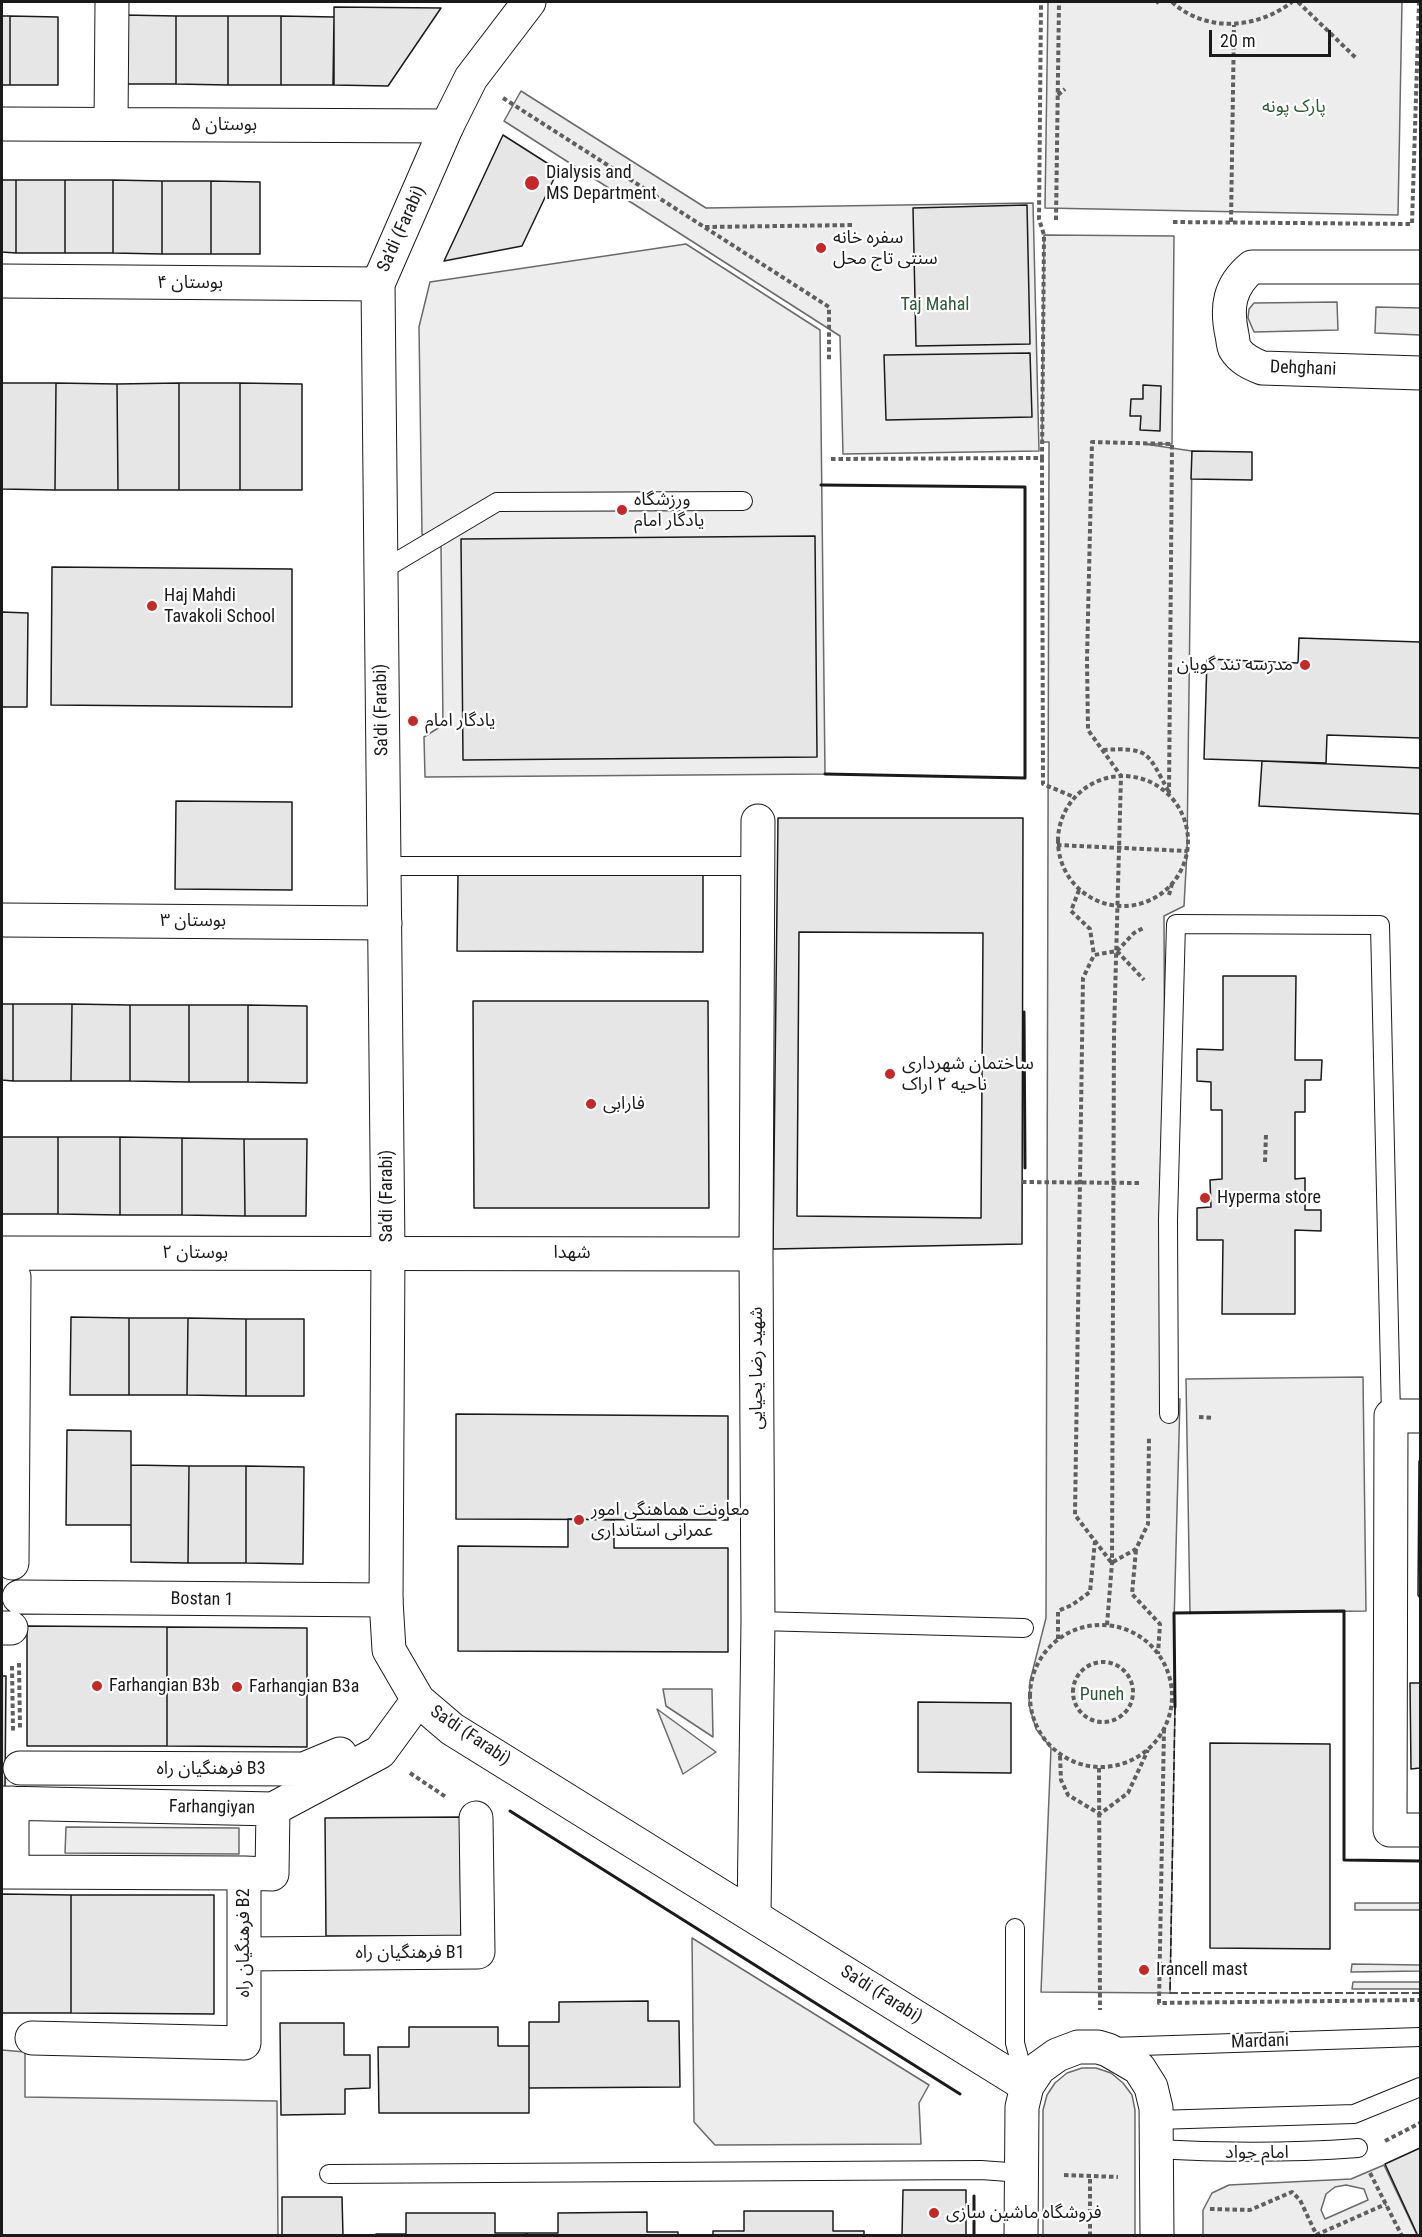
<!DOCTYPE html>
<meta charset="utf-8">
<style>
body{margin:0}
#map{position:relative;width:1422px;height:2237px;overflow:hidden;background:#fff;font-family:"Roboto Condensed",sans-serif}
canvas{display:block}
.frame{position:absolute;inset:0;border:3px solid #1a1a1a;pointer-events:none}
.scale{position:absolute;left:1209px;top:30px;width:122px;height:27px;box-sizing:border-box;border:3px solid #1a1a1a;border-top:0;padding-left:8px;font-size:18px;line-height:21px;white-space:nowrap;color:#1a1a1a;-webkit-text-stroke:4px #fff;paint-order:stroke}
</style>
<div id="map">
<canvas width="1422" height="2237"></canvas>
<div class="frame"></div>
<div class="scale">20 m</div>
</div>
<script>
const ctx = document.querySelector('canvas').getContext('2d');
ctx.lineJoin = 'round';
function fill(path, color) { ctx.fillStyle = color; ctx.fill(path, 'evenodd'); }
function strokePath(path, color, width, dash) { ctx.strokeStyle = color; ctx.lineWidth = width; ctx.lineCap = dash ? 'butt' : 'round'; ctx.setLineDash(dash || []); ctx.stroke(path); }
function label(font, color, halo, rows, align = 'center') {
  ctx.font = font + ' "Roboto Condensed","Noto Sans Arabic",sans-serif'; ctx.lineWidth = 4.5; ctx.setLineDash([]); ctx.textBaseline = 'middle'; ctx.strokeStyle = halo; ctx.fillStyle = color; for (const [text, x, y, turn = 0] of rows) {
    ctx.save(); ctx.translate(x, y); ctx.rotate((+turn || 0) * Math.PI / 180); ctx.textAlign = isNaN(turn) ? turn : align; if (halo) ctx.strokeText(text, 0, 0); ctx.fillText(text, 0, 0); ctx.restore();
  }
}
const built = new Path2D(`
 M 1048,2 L 1402,2 L 1398,215 L 1045,208 Z
 M 521,91 L 706,208 L 1033,203 L 1039,451 L 843,454 L 840,336 L 504,121 Z
 M 1044,235 L 1174,236 L 1172,444 L 1144,444 L 1192,451 L 1187,851 L 1184,906 L 1164,916 L 1166,1398 L 1180,1399 L 1174,1623 L 1175,1707 L 1170,1993 L 1041,1992 L 1051,1748 L 1036,1729 L 1029,1705 L 1030,1681 L 1046,1618 L 1049,442 L 1042,442 Z
 M 686,244 L 820,330 L 825,774 L 425,777 L 424,737 L 443,725 L 441,546 L 422,534 L 419,327 L 430,282 Z
 M 1337,302 L 1338,330 L 1254,332 L 1248,318 L 1249,309 L 1254,303 Z
 M 1376,307 L 1420,308 L 1420,335 L 1375,333 Z
 M 1363,1377 L 1366,1611 L 1190,1613 L 1186,1379 Z
 M 663,1689 L 712,1689 L 713,1737 L 666,1706 Z
 M 657,1709 L 716,1752 L 683,1774 Z
 M 66,1827 L 239,1828 L 239,1854 L 65,1853 Z
 M 1355,1903 L 1420,1903 L 1420,1910 L 1355,1910 Z
 M 692,1938 L 929,2085 L 919,2103 L 921,2144 L 715,2145 L 694,2122 Z
 M 1352,1964 L 1420,1965 L 1420,1971 L 1351,1972 Z
 M 1353,1982 L 1420,1982 L 1420,1989 L 1352,1989 Z
 M 2,2050 L 25,2052 L 25,2097 L 277,2101 L 278,2235 L 2,2235 Z
 M 1082,2068 L 1096,2068 L 1111,2073 L 1123,2083 L 1132,2095 L 1135,2110 L 1135,2235 L 1043,2235 L 1043,2110 L 1047,2095 L 1055,2083 L 1067,2073 Z
 M 1384,2165 L 1417,2235 L 1203,2235 L 1203,2210 L 1212,2193 L 1229,2185 L 1351,2179 ZM 1346,2185 L 1364,2189 L 1368,2200 L 1325,2219 L 1321,2210 L 1326,2194 L 1335,2187 Z`);
fill(built, '#ededed');
strokePath(built, '#6a6a6a', 1.5);
const building = new Path2D(`
 M 334,7 L 441,8 L 388,86 L 334,85 Z
 M 124,15 L 176,16 L 176,84 L 123,84 Z
 M 2,16 L 10,16 L 10,85 L 2,85 Z
 M 10,16 L 58,17 L 58,85 L 10,85 Z
 M 176,16 L 228,16 L 228,85 L 176,84 Z
 M 228,16 L 281,16 L 281,85 L 228,85 Z
 M 281,16 L 334,17 L 333,85 L 281,85 Z
 M 503,135 L 558,170 L 522,246 L 444,261 Z
 M 2,180 L 16,180 L 16,253 L 2,252 Z
 M 16,180 L 65,180 L 65,253 L 16,253 Z
 M 65,180 L 113,180 L 113,253 L 65,253 Z
 M 113,180 L 162,181 L 162,254 L 113,253 Z
 M 162,181 L 211,181 L 211,254 L 162,254 Z
 M 211,181 L 260,182 L 260,254 L 211,254 Z
 M 1027,205 L 1030,344 L 916,346 L 913,208 Z
 M 1030,353 L 1032,417 L 886,420 L 884,355 Z
 M 2,383 L 56,383 L 55,490 L 2,489 Z
 M 56,383 L 117,384 L 118,490 L 55,490 Z
 M 179,383 L 179,490 L 118,490 L 117,384 Z
 M 179,383 L 240,383 L 240,490 L 179,490 Z
 M 240,383 L 302,384 L 302,490 L 240,490 Z
 M 1143,385 L 1161,386 L 1160,431 L 1140,430 L 1141,416 L 1130,416 L 1131,399 L 1143,399 Z
 M 1192,451 L 1252,452 L 1252,480 L 1191,479 Z
 M 815,536 L 817,757 L 463,760 L 461,539 Z
 M 52,567 L 292,569 L 292,707 L 51,705 Z
 M 2,612 L 28,613 L 27,707 L 2,707 Z
 M 1299,638 L 1420,642 L 1420,738 L 1327,735 L 1326,763 L 1204,759 L 1207,659 L 1298,663 Z
 M 1262,761 L 1420,768 L 1420,814 L 1259,806 Z
 M 176,801 L 292,802 L 292,890 L 175,889 Z
 M 778,818 L 1023,818 L 1022,1244 L 773,1249 Z
 M 458,873 L 703,874 L 703,952 L 457,951 Z
 M 799,932 L 983,933 L 981,1218 L 797,1216 Z
 M 1223,976 L 1296,976 L 1295,1060 L 1322,1060 L 1321,1080 L 1305,1080 L 1305,1112 L 1295,1112 L 1295,1179 L 1305,1178 L 1305,1210 L 1321,1210 L 1321,1231 L 1295,1230 L 1295,1314 L 1222,1314 L 1223,1240 L 1197,1240 L 1197,1208 L 1211,1207 L 1210,1180 L 1222,1179 L 1222,1110 L 1211,1110 L 1211,1082 L 1197,1081 L 1197,1049 L 1223,1050 Z
 M 473,1001 L 708,1001 L 709,1208 L 474,1208 Z
 M 2,1004 L 13,1004 L 13,1081 L 2,1080 Z
 M 13,1004 L 72,1004 L 71,1081 L 13,1081 Z
 M 72,1004 L 130,1005 L 130,1081 L 71,1081 Z
 M 130,1005 L 189,1005 L 189,1082 L 130,1081 Z
 M 189,1005 L 248,1005 L 248,1082 L 189,1082 Z
 M 248,1005 L 307,1006 L 307,1083 L 248,1082 Z
 M 2,1137 L 58,1137 L 58,1214 L 2,1214 Z
 M 58,1137 L 120,1137 L 120,1215 L 58,1214 Z
 M 120,1137 L 182,1138 L 182,1215 L 120,1215 Z
 M 182,1138 L 244,1139 L 245,1216 L 182,1215 Z
 M 244,1139 L 307,1139 L 306,1216 L 245,1216 Z
 M 71,1317 L 129,1318 L 129,1395 L 70,1395 Z
 M 129,1318 L 188,1318 L 187,1395 L 129,1395 Z
 M 188,1318 L 246,1319 L 246,1396 L 187,1395 Z
 M 246,1319 L 304,1319 L 304,1396 L 246,1396 Z
 M 456,1414 L 728,1416 L 728,1520 L 456,1519 Z
 M 67,1430 L 131,1431 L 131,1525 L 66,1525 Z
 M 1419,1461 L 1420,1461 L 1420,1598 L 1418,1595 Z
 M 131,1465 L 189,1466 L 188,1563 L 131,1562 Z
 M 189,1466 L 246,1466 L 246,1563 L 188,1563 Z
 M 246,1466 L 304,1467 L 303,1564 L 246,1563 Z
 M 568,1519 L 614,1520 L 614,1548 L 728,1548 L 728,1652 L 458,1651 L 458,1546 L 568,1547 Z
 M 27,1626 L 167,1627 L 167,1746 L 27,1746 Z
 M 167,1627 L 307,1628 L 307,1747 L 167,1746 Z
 M 2,1676 L 6,1676 L 5,1788 L 2,1788 Z
 M 1410,1683 L 1420,1683 L 1420,1768 L 1411,1769 Z
 M 918,1702 L 1011,1703 L 1011,1773 L 918,1772 Z
 M 1210,1743 L 1330,1744 L 1330,1949 L 1210,1948 Z
 M 460,1817 L 461,1936 L 326,1936 L 325,1818 Z
 M 2,1894 L 71,1895 L 71,2013 L 2,2013 Z
 M 71,1895 L 214,1895 L 214,2014 L 71,2013 Z
 M 648,2001 L 648,2021 L 679,2021 L 680,2087 L 529,2088 L 529,2022 L 559,2022 L 559,2002 Z
 M 280,2023 L 344,2023 L 344,2055 L 370,2055 L 370,2088 L 345,2089 L 345,2114 L 281,2115 Z
 M 409,2027 L 498,2027 L 498,2046 L 529,2046 L 529,2113 L 379,2113 L 378,2047 L 409,2047 Z
 M 1420,2148 L 1420,2236 L 1418,2236 L 1385,2164 Z
 M 903,2190 L 966,2190 L 966,2236 L 902,2236 Z
 M 282,2197 L 342,2197 L 343,2236 L 282,2236 Z
 M 744,2211 L 833,2211 L 833,2231 L 864,2231 L 864,2236 L 713,2236 L 713,2231 L 744,2231 Z
 M 647,2212 L 647,2232 L 678,2232 L 678,2236 L 527,2236 L 527,2233 L 558,2233 L 558,2213 Z
 M 406,2213 L 495,2213 L 495,2233 L 526,2233 L 526,2236 L 376,2236 L 376,2234 L 406,2234 Z`);
fill(building, '#e6e6e6');
strokePath(building, '#1a1a1a', 1.5);
const lane = new Path2D(`
 M 381,571 L 497,502 L 743,501
 M 384,866 L 758,866
 M 1169,1414 L 1168,1220 L 1176,924 L 1380,925 L 1391,1416
 M 758,1621 L 1024,1628
 M 1015,1928 L 1015,2043 L 1026,2084
 M 1110,2047 L 1420,2037
 M 1156,2120 L 1354,2114 L 1420,2087
 M 1156,2149 C 1225,2153 1290,2153 1358,2148
 M 329,2174 L 981,2170 L 1022,2173`);
const street = new Path2D(`
 M 2,124 L 447,126
 M 111,124 L 112,2
 M 1420,267 L 1252,267 C 1229,286 1226,307 1232,335 C 1233,339 1233,346 1235,349 C 1241,359 1252,364 1262,368 L 1420,373
 M 2,281 L 378,284
 M 2,920 L 385,923
 M 2,1253 L 756,1254
 M 1420,1416 L 1391,1416 L 1390,1830 L 1420,1830
 M 12,1563 L 14,1277
 M 19,1597 L 386,1600
 M 2,1628 L 11,1628
 M 20,1768 L 304,1769 L 340,1754
 M 2,1803 L 273,1809 L 380,1752 L 418,1700
 M 12,1803 L 12,1872
 M 2,1872 L 244,1873 L 244,2043 L 32,2038
 M 244,1873 L 272,1874 L 273,1809
 M 754,1915 L 758,1621 L 756,1254 L 758,821
 M 244,1954 L 478,1952 L 476,1818`);
const secondary = new Path2D(`
 M 529,2 L 471,78 L 447,126 L 378,284 L 388,1252 L 386,1600 L 389,1650 L 418,1700 L 452,1729 L 1027,2086
 M 1021,2236 L 1022,2107 L 1027,2086 L 1039,2068 L 1057,2055 L 1078,2047 L 1098,2047 L 1108,2050 L 1139,2068 L 1151,2087 L 1156,2108 L 1157,2236`);
strokePath(lane, '#1a1a1a', 20);
strokePath(street, '#1a1a1a', 35);
strokePath(secondary, '#1a1a1a', 35);
strokePath(new Path2D(`
 M 1172,2 C 1206,33 1257,29 1292,2
 M 1298,2 L 1357,59
 M 1156,3 L 1158,2
 M 1058,95 L 1065,89
 M 503,98 L 829,307 L 829,360
 M 1056,220 L 1059,2
 M 1173,222 L 1412,224 L 1419,2
 M 1231,222 L 1234,25
 M 705,227 L 854,225
 M 1042,458 L 1043,784 L 1074,797
 M 831,459 L 1042,458 L 1044,235 L 1039,219 L 1041,2
 M 1103,750 C 1151,747 1147,753 1169,792
 M1058 841a65 65 0 1 1 130 0a65 65 0 1 1-130 0Z
 M 1057,845 L 1187,851
 M 1079,890 L 1071,911 L 1090,929 L 1094,955
 M 1169,895 L 1172,884
 M 1117,951 L 1144,980
 M 1265,1162 L 1266,1134
 M 1022,1182 L 1139,1183
 M 1199,1417 L 1213,1418
 M 1136,1550 L 1132,1594 L 1160,1624 L 1158,1654
 M 1111,1562 L 1075,1515 L 1083,978 L 1094,955 L 1117,951 L 1134,933 L 1145,927
 M 1113,1562 L 1136,1549 L 1148,1524 L 1149,1436
 M1030 1696a71 71 0 1 1 142 0a71 71 0 1 1-142 0Z
 M 1107,1625 L 1112,1563 L 1114,1033 L 1121,776 L 1088,730 L 1087,660 L 1092,442 L 1172,444 L 1169,793
 M 1058,1639 L 1058,1611 L 1072,1605 L 1090,1592 L 1095,1541
 M1073 1692a30 30 0 1 1 60 0a30 30 0 1 1-60 0Z
 M 19,1663 L 20,1730
 M 12,1666 L 13,1731
 M 1164,1729 L 1159,2003 L 1420,2000
 M 1060,1756 L 1061,1780 L 1068,1795 L 1100,1814 L 1128,1793 L 1148,1750
 M 1099,1768 L 1100,2010
 M 410,1773 L 446,1797
 M 1385,2141 L 1420,2123
 M 1370,2173 L 1402,2236
 M 1064,2175 L 1118,2177
 M 1210,2209 L 1250,2210 L 1292,2192 L 1300,2200 L 1317,2236
 M 1316,2235 L 1386,2204
 M 1090,2236 L 1090,2176`), '#5f5f5f', 4, [4.5, 3]);
strokePath(lane, '#fff', 18);
strokePath(street, '#fff', 33);
strokePath(secondary, '#fff', 33);
strokePath(new Path2D(`
 M 1175,1707 L 1170,1993 L 1420,1993`), '#1a1a1a', 1.5, [8, 3]);
strokePath(new Path2D(`
 M 821,485 L 1025,487 L 1025,778 L 825,774
 M 1024,1012 L 1025,1168
 M 1175,1707 L 1174,1613 L 1344,1611 L 1344,1860 L 1420,1861
 M 510,1811 L 960,2094
 M 974,2196 L 974,2236`), '#1a1a1a', 3);
for (const [x, y, r, color] of [
 [532,183,8,"#c62828"],
 [821,248,6,"#c62828"],
 [622,510,6,"#c62828"],
 [152,606,6,"#c62828"],
 [1305,665,6,"#c62828"],
 [413,721,6,"#c62828"],
 [890,1074,6,"#c62828"],
 [591,1104,6,"#c62828"],
 [1205,1198,6,"#c62828"],
 [579,1520,6,"#c62828"],
 [97,1686,6,"#c62828"],
 [237,1687,6,"#c62828"],
 [1144,1970,6,"#c62828"],
 [934,2213,6,"#c62828"]
]) { const dot = new Path2D(); dot.arc(x, y, r, 0, 2 * Math.PI); ctx.fillStyle = color; ctx.fill(dot); strokePath(dot, '#fff', 2); }
label('18px', '#2b5a34', '#fff', [
 ["پارک پونه",1294,107],
 ["Taj Mahal",935,305],
 ["Puneh",1102,1695]
]);
label('18px', '#1a1a1a', '#fff', [
 ["بوستان ۵",224,125],
 ["Sa'di (Farabi)",402,229,-66],
 ["بوستان ۴",190,283],
 ["Dehghani",1303,369,2],
 ["Sa'di (Farabi)",382,710,-91],
 ["بوستان ۳",193,921],
 ["Sa'di (Farabi)",387,1196,-90],
 ["بوستان ۲",195,1253],
 ["شهدا",572,1253],
 ["شهید رضا یحیایی",757,1368,-90],
 ["Bostan 1",202,1600,1],
 ["Sa'di (Farabi)",470,1736,34],
 ["فرهنگیان راه B3",211,1769],
 ["Farhangiyan",212,1808,1],
 ["فرهنگیان راه B2",244,1943,-90],
 ["فرهنگیان راه B1",410,1953],
 ["Sa'di (Farabi)",881,1995,32],
 ["Mardani",1260,2042,-2],
 ["امام جواد",1257,2153]
]);
label('18px', '#1a1a1a', '#fff', [
 ["Dialysis and",546,173],
 ["MS Department",546,194],
 ["سفره خانه",833,238],
 ["سنتی تاج محل",833,259],
 ["ورزشگاه",634,500],
 ["یادگار امام",634,521],
 ["Haj Mahdi",164,596],
 ["Tavakoli School",164,617],
 ["مدرسه تند گویان",1293,665,"right"],
 ["یادگار امام",425,721],
 ["ساختمان شهرداری",902,1064],
 ["ناحیه ۲ اراک",902,1085],
 ["فارابی",603,1104],
 ["Hyperma store",1217,1198],
 ["معاونت هماهنگی امور",591,1510],
 ["عمرانی استانداری",591,1531],
 ["Farhangian B3b",109,1686],
 ["Farhangian B3a",249,1687],
 ["Irancell mast",1156,1970],
 ["فروشگاه ماشین سازی",946,2213]
], 'left');
</script>
